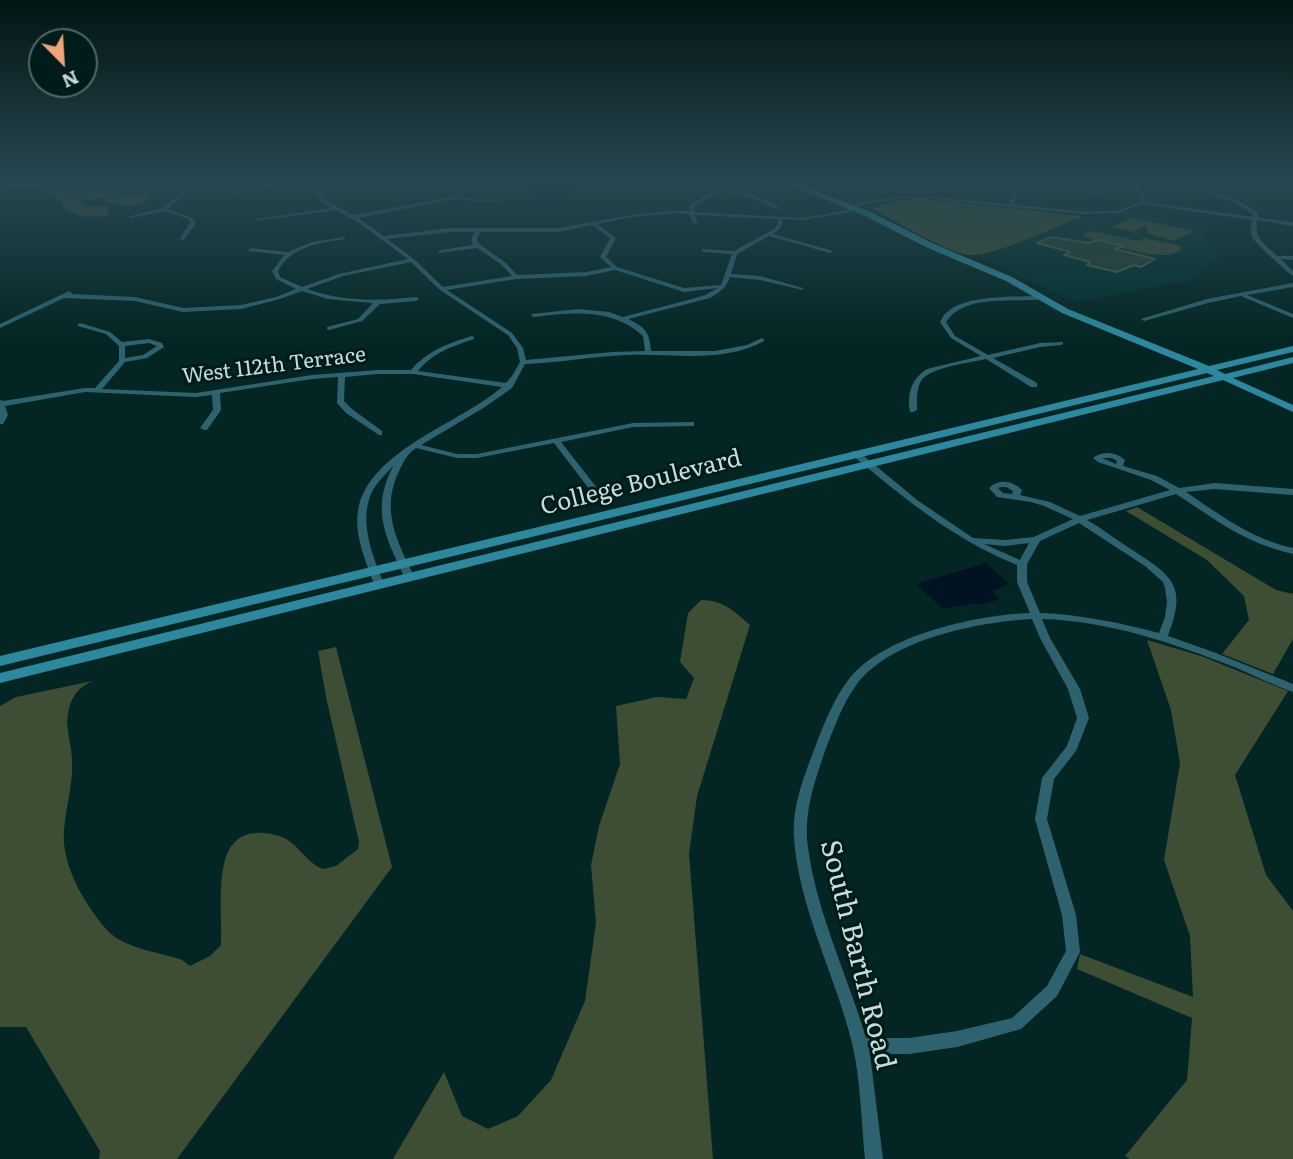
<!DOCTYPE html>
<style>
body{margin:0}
#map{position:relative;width:1293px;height:1159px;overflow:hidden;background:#032624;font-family:Literata,serif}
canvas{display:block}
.north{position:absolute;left:28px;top:28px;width:70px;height:70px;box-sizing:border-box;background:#001c1a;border:2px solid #506866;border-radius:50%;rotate:156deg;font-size:19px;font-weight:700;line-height:28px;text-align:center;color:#c9dbd9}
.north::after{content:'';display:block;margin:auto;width:24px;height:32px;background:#efa378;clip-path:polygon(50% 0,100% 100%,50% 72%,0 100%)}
</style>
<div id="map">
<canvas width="1293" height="1159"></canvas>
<div class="north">N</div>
</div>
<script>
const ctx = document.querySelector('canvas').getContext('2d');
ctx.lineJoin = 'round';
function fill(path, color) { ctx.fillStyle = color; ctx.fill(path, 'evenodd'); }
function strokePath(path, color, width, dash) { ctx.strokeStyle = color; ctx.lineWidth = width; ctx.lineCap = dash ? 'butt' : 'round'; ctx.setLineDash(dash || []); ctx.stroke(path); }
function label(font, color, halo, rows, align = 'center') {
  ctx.font = font + ' Literata,serif'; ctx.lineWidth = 6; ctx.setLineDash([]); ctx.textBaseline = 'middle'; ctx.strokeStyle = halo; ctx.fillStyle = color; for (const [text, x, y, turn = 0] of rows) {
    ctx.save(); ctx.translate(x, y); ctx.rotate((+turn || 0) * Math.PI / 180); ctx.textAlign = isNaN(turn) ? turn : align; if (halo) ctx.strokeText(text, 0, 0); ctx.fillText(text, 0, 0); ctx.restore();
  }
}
fill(new Path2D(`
 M 1129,212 L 1199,226 L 1218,259 L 1188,281 L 1075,302 L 975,254 L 990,251 L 1083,216 Z`), '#00302d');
fill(new Path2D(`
 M 0,181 L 109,181 L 123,197 L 150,194 L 149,199 C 136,208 114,207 101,198 L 79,201 L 86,206 L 106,206 L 109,216 L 84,217 L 65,210 C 54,181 25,188 0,190 Z
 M 922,199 L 1083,216 C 1058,225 994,257 970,255 C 947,253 894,220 871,208 L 897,201 Z
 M 1131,218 L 1191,230 L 1193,232 L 1174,241 L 1147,233 L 1147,225 L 1133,232 L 1112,227 Z
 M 1092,231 L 1139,241 L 1144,238 L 1182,246 C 1174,269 1104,241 1083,237 L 1085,235 L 1081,234 Z
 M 1137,507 L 1276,590 L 1293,594 L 1293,639 L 1273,674 L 1222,654 L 1249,620 L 1244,596 L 1207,560 L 1126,511 Z
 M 701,600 C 723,600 734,611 750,625 L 697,796 L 689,854 L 713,1159 L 393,1159 L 444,1072 L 462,1116 L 488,1129 L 518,1116 L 551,1080 L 585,1001 L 596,923 L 591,865 L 599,826 L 620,764 L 616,706 L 657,697 L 686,699 L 694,678 L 680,662 L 688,613 Z
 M 1147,640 L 1201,656 L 1288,691 L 1235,775 L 1266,875 L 1293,911 L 1293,1159 L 1130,1159 L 1125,1156 L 1187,1080 L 1192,1018 L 1077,969 L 1080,954 L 1193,997 L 1190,936 L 1164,860 L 1180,763 L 1171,710 Z
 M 336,647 L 392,867 L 177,1159 L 99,1159 L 100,1151 L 26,1027 L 0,1027 L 0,706 L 16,697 L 93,681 C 78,687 71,697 68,713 C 65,728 72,745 72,761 C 74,790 60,821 65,851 C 70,879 89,910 108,931 C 125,949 160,952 182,960 L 190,966 L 210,956 L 221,945 C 224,904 205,815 279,836 C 297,841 306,863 323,869 L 336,866 L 358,849 L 359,842 L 326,697 L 318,651 Z`), '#3e4e34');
fill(new Path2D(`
 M 564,181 L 578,183 L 579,188 C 566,196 549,198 534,196 L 529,188 L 536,182 Z
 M 986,563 L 1009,584 L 992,591 L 1000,599 L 981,605 L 977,603 L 943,609 L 916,584 Z`), '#011222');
const building = new Path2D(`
 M 1051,237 L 1088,243 L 1098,240 L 1123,246 L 1115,249 L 1155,259 L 1141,267 L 1134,265 L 1117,272 L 1087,265 L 1090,262 L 1064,255 L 1070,252 L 1037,243 Z`);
fill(building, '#263f32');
strokePath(building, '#456052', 2);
fill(new Path2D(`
 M 138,181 L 142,181 L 154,188 L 183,190 C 190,184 198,181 206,181 L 191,188 L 168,209 L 193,218 L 196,223 L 184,240 L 179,239 L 190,223 L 189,219 L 165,211 L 130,218 L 130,216 L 163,208 L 181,192 C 165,192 148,193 138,181 Z
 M 263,181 L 298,184 L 331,181 L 320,191 L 327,201 L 353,215 L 452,197 L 466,186 L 463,181 L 467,181 L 470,186 L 458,197 L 505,202 L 503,203 L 454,199 L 358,218 L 384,236 L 450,228 L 559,228 L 632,215 L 675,211 L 689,211 L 691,204 L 713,190 L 685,190 L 627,191 L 625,190 L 627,189 L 685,187 L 717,188 L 720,186 L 721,181 L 725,181 L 723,188 C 744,191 763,196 780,208 L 776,209 C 758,198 740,193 719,191 L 695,206 L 694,212 L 803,218 L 847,210 L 858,203 L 893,197 L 935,197 L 1008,204 L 1013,196 L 1010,190 L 948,187 L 918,181 L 948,185 L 1009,187 L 1007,181 L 1011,181 L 1017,196 L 1013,204 L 1084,212 L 1118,211 L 1140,202 L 1141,196 L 1136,188 L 1139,181 L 1143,181 L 1140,188 L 1145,196 L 1145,202 L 1253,217 L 1253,214 L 1230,200 L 1179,185 L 1181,183 L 1234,198 L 1258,212 L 1258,218 L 1293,222 L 1293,226 L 1257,220 C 1254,239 1265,244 1277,256 L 1293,256 L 1293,260 L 1281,259 L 1293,271 L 1293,276 C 1286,271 1256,244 1252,237 C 1250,231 1251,225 1252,220 L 1142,204 L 1119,213 L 1084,214 L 1011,207 L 1009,208 L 1007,207 L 935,199 L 893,199 L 861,205 L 848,212 L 803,220 L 782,219 C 783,227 779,230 773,234 L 833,251 L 830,253 L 769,236 L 737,254 L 731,274 L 760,276 L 803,288 L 803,290 L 760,280 L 730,277 C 726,288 720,292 710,298 L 628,319 C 646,328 649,331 651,351 L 715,351 L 747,345 L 762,338 L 764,339 L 764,341 C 722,364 673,353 627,355 C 593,356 560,363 525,364 L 512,388 L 485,407 L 421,445 L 457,454 L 477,454 L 633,423 L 691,422 L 694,422 L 694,426 L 633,427 L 561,442 L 597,488 L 593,491 L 590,490 L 554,443 L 477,458 L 457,458 L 416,448 C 407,455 405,459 400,469 C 380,508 396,540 414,576 L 412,578 L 406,578 L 404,576 C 385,536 371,509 393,466 C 385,475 377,482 372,492 C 358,521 373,557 384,584 L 379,587 L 374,584 C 366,562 354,535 358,511 C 367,451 461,423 502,387 L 413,374 L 378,374 L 345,377 L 344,401 L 352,409 L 382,431 L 382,435 L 379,435 L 346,413 L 337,403 L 338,377 L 312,379 L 220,393 L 221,410 L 207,430 L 204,430 L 200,428 L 213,410 L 212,395 L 196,397 L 85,392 L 5,406 L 8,415 L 3,424 L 0,424 L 0,400 L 3,401 L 85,388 L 95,388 L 119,361 L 119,346 L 106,334 L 78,326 L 77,325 L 80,323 L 110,332 L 122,342 L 149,339 L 162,343 L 164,347 L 147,358 L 125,362 L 102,389 L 196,393 L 312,375 L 378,370 L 411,370 C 427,351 449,343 472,336 L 474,337 L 474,339 C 453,346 432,353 418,371 L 506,383 L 512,376 L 520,362 L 517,348 L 508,335 L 440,290 L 411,262 L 343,276 L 307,289 C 342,302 380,301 416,297 L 419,299 L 416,301 L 380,304 L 362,321 L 329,330 L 327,329 L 327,327 L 358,319 L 373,303 L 328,299 L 302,291 L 280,299 L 241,309 L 183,312 L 135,301 L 64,298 L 0,328 L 0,324 L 69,291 L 72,293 L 71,294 L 135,297 L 183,308 L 241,305 L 276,297 L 296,289 L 276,279 L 272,271 L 284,255 L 249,251 L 248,250 L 251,248 L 288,252 L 312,242 L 345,237 L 345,239 C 319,243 292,246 278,271 L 280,277 L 302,287 L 339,274 L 408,259 L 358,222 L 336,210 L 254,221 L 256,219 L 332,208 L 323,203 L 315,191 L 324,183 L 298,186 L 275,184 L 275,185 L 234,195 L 232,194 L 271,183 ZM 675,213 L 689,214 L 692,222 L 695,224 L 698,222 L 694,215 L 778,219 L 777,225 L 774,229 L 734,251 L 702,249 L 702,251 L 704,252 L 732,254 L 721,285 L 684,288 L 617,267 L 606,257 L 616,238 L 597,224 L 632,217 ZM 592,225 L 610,238 L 600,257 L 611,267 L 586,272 L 517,275 L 506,263 L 478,243 L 477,239 L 480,232 L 559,232 ZM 450,232 L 475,232 L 471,239 L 473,245 L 441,250 L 438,252 L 439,253 L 477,248 L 502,265 L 512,276 L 443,287 L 414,259 L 387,239 ZM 615,270 L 684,292 L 718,288 L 705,295 L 692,299 L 623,317 L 609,312 L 578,309 L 532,314 L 531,315 L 534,317 C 572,312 613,308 643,336 L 645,351 L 612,352 L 526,360 L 523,348 L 512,333 L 447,290 L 516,279 L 586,276 ZM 149,343 L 157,346 L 143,355 L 125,358 L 125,346 Z
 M 410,181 L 414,181 L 410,184 L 408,183 Z
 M 1025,181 L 1034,181 L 1117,196 L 1115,197 Z
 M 1272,181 L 1277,181 L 1293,188 L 1293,191 Z
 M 1293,283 L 1293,287 L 1247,295 L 1293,314 L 1293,318 L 1241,296 L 1208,303 L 1144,321 L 1141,319 L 1207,299 Z
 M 1043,296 L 1046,298 L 1045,299 C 1015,303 965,293 946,322 L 955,336 L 988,355 L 1040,343 L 1063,342 L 1063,344 L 1061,345 L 1040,347 L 993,358 L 1037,383 L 1037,387 L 1031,387 L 986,359 C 969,363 930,367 921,381 C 916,390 917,401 917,410 L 913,412 L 910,412 C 907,394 911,379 927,369 L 981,356 L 951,338 L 940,322 C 942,319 943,315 946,313 C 964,294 1018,297 1043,296 Z
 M 852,451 L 858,451 L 917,500 L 973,538 L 1005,540 L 1034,537 L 1073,519 L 1044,506 L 1031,502 L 997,497 L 989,488 C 999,478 1013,481 1022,490 L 1020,495 L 1050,502 L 1080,516 L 1170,490 L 1151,480 L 1098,462 L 1093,458 C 1103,450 1116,452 1125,460 L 1123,466 L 1157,476 L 1179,488 L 1215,483 L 1293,489 L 1293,495 L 1215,489 L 1186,492 C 1220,515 1252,539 1293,548 L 1293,554 C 1245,543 1216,520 1176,494 L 1087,520 C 1103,529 1118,541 1134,551 C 1174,577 1187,587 1168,636 L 1216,653 L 1293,684 L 1293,692 C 1273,685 1253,675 1234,667 C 1173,643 1109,621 1042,619 L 1050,638 L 1080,689 L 1089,718 L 1076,751 L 1054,779 L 1047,819 L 1076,915 L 1080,952 L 1057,996 L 1021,1029 L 957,1047 L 909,1054 L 870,1054 L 883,1159 L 865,1159 C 861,1121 861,1080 852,1043 C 835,974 799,909 794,838 C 792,807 803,779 814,750 C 823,726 833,700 849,679 C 884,635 976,615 1030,613 L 1017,582 L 1017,565 C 953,539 905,499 852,455 ZM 1102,458 L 1112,458 L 1117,461 L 1116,464 ZM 1001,487 L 1006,487 L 1013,491 L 1012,494 L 1003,493 L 998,488 ZM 1079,523 L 1145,566 L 1163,582 L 1165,588 L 1167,602 L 1165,617 L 1159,633 C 1120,623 1080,614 1040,613 L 1027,582 L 1027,564 L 1040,541 ZM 1029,543 L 1020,560 L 984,544 L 1005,546 ZM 1032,619 L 1040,638 L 1068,689 L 1077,718 L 1067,746 L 1042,778 L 1035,819 L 1062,915 L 1066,951 L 1047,986 L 1012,1018 L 957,1031 L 909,1038 L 866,1038 C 847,973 814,908 807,839 C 805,809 815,780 825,751 C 834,728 842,704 857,684 C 891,639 978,622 1032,619 Z`), '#2f626f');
fill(new Path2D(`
 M 781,181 L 789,181 L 871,212 L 932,243 L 1012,277 L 1068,309 L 1209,366 L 1293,346 L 1293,352 L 1217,370 L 1225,374 L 1293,357 L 1293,363 L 1233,378 L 1293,405 L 1293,412 L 1223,380 L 0,683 L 0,673 L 1214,376 L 1207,373 L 0,666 L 0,656 L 1198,369 L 1062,313 L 1006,281 L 926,247 L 865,216 Z`), '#2e889d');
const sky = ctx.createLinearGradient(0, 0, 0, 343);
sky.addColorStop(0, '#021514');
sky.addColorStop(0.53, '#284750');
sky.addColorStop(1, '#28475000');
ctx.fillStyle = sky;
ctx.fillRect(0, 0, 1293, 343);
label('21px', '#c9dbd9', '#001c1a', [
 ["West 112th Terrace",274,366,-7]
]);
label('24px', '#c9dbd9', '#001c1a', [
 ["College Boulevard",641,483,-14]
]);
label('28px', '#c9dbd9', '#001c1a', [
 ["South Barth Road",857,955,76]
]);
</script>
